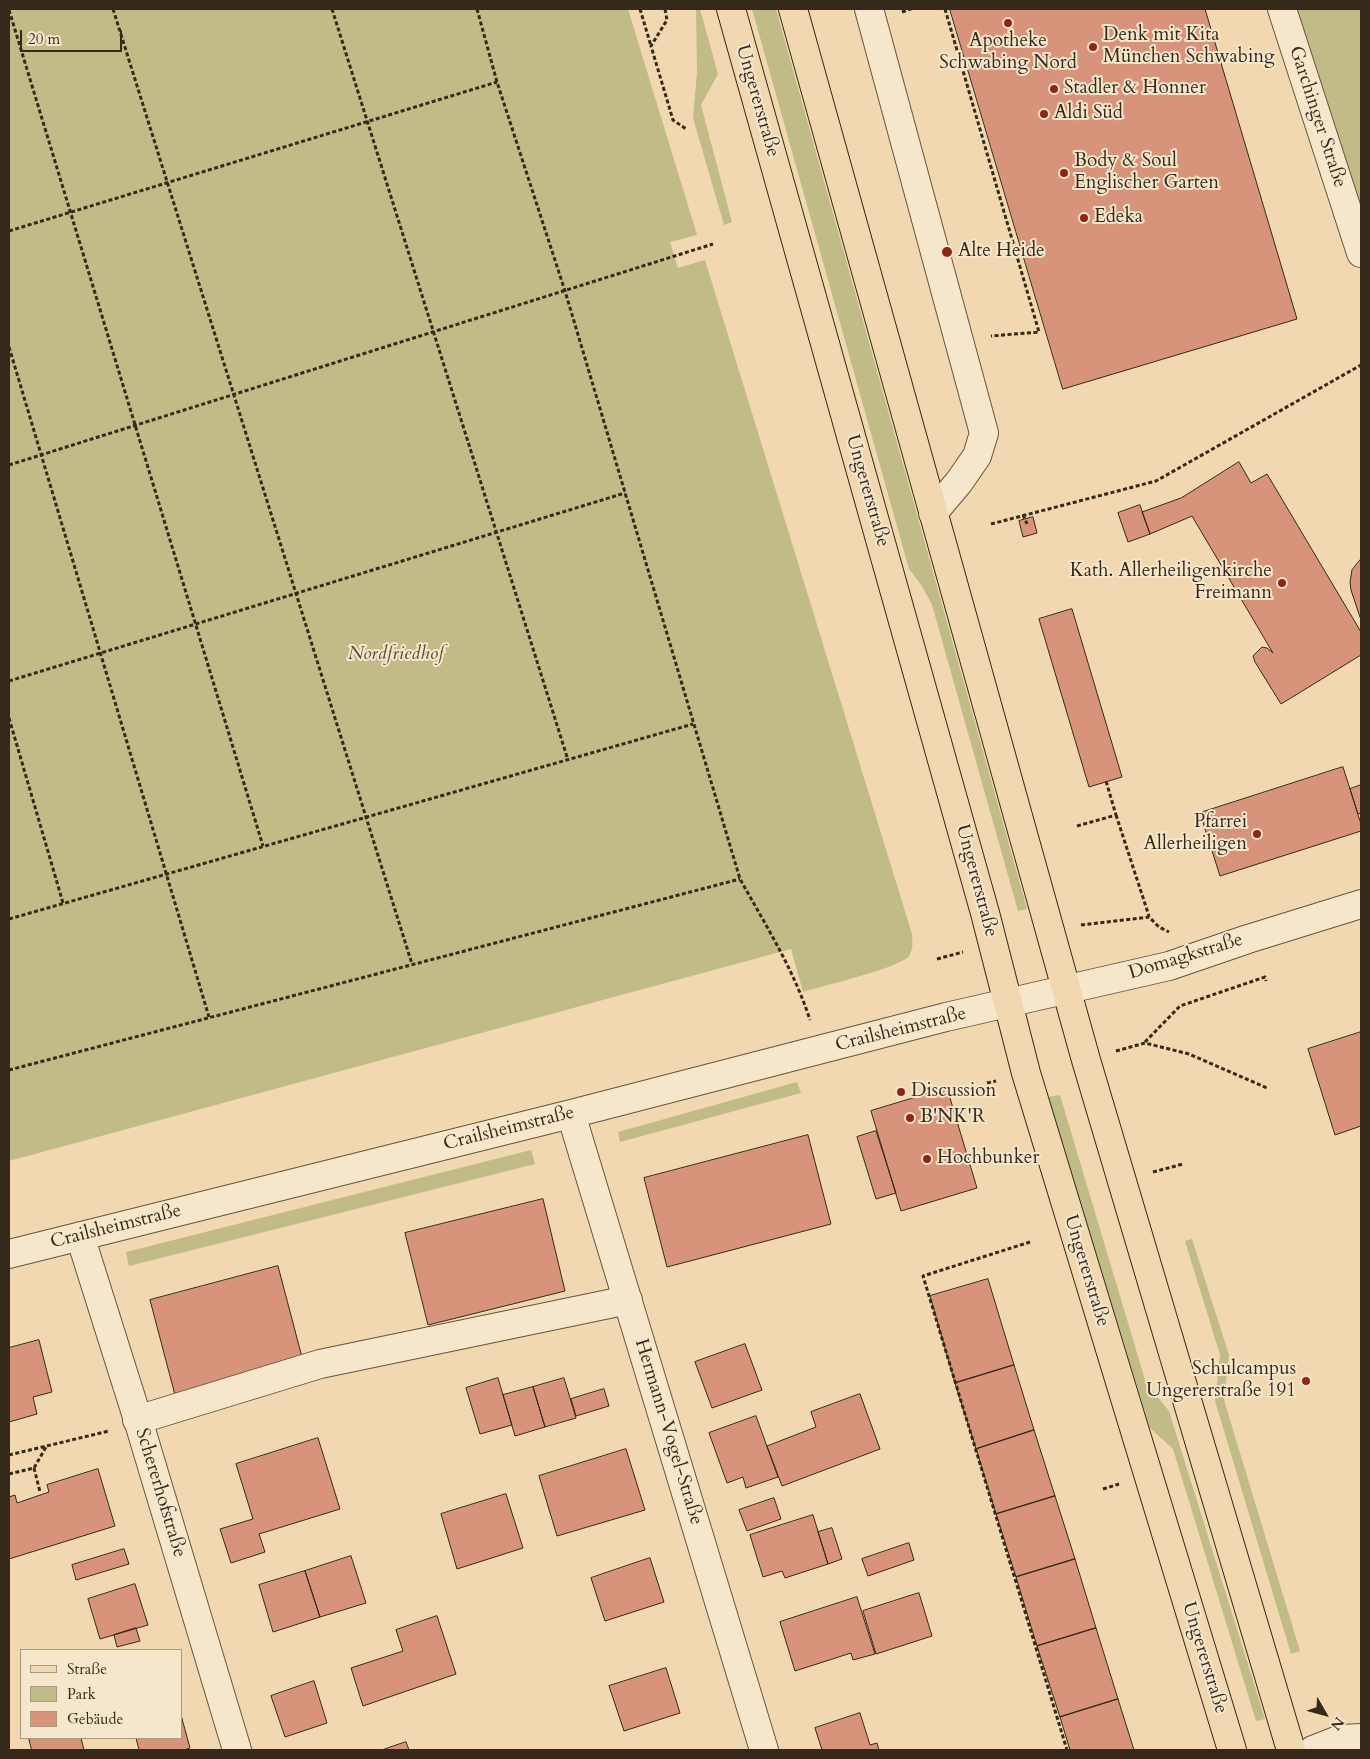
<!DOCTYPE html>
<meta charset="utf-8">
<style>
body{margin:0}
#map{position:relative;width:1370px;height:1759px;overflow:hidden;background:#f1d8b1;font-family:Cardo,serif}
canvas{display:block}
.frame{position:absolute;inset:0;border:10px solid #352919;pointer-events:none}
.legend{position:absolute;left:20px;top:1649px;width:162px;height:90px;box-sizing:border-box;background:#f6e6cc;border:1px solid #a99a84;margin:0;padding:6px 9px;list-style:none;font-size:15px;color:#352919}
.legend li{display:flex;align-items:center;gap:10px;height:25px}
.legend b{width:25px;border:1px solid #a99a84}
.north{position:absolute;left:1300px;top:1689px;width:50px;height:50px;-webkit-text-stroke:4px #f6e6cc;paint-order:stroke;rotate:128deg;font-size:14px;font-weight:700;line-height:20px;text-align:center;color:#352919}
.north::after{content:'';display:block;margin:auto;width:18px;height:22px;background:#352919;clip-path:polygon(50% 0,100% 100%,50% 72%,0 100%)}
.scale{position:absolute;left:20px;top:30px;width:102px;height:22px;box-sizing:border-box;border:2px solid #352919;border-top:0;padding-left:6px;font-size:15px;line-height:18px;white-space:nowrap;color:#352919;-webkit-text-stroke:4px #f6e6cc;paint-order:stroke}
</style>
<div id="map">
<canvas width="1370" height="1759"></canvas>
<div class="frame"></div>
<ul class="legend">
<li><b style="height:6px;background:#f1d8b1"></b>Straße</li>
<li><b style="height:14px;background:#c1bc87"></b>Park</li>
<li><b style="height:14px;background:#d8947b"></b>Gebäude</li>
</ul>
<div class="north">N</div>
<div class="scale">20 m</div>
</div>
<script>
const ctx = document.querySelector('canvas').getContext('2d');
ctx.lineJoin = 'round';
function fill(path, color) { ctx.fillStyle = color; ctx.fill(path, 'evenodd'); }
function strokePath(path, color, width, dash) { ctx.strokeStyle = color; ctx.lineWidth = width; ctx.lineCap = dash ? 'butt' : 'round'; ctx.setLineDash(dash || []); ctx.stroke(path); }
function label(font, color, halo, rows, align = 'center') {
  ctx.font = font + ' Cardo,serif'; ctx.lineWidth = 4; ctx.setLineDash([]); ctx.textBaseline = 'middle'; ctx.strokeStyle = halo; ctx.fillStyle = color; for (const [text, x, y, turn = 0] of rows) {
    ctx.save(); ctx.translate(x, y); ctx.rotate((+turn || 0) * Math.PI / 180); ctx.textAlign = isNaN(turn) ? turn : align; if (halo) ctx.strokeText(text, 0, 0); ctx.fillText(text, 0, 0); ctx.restore();
  }
}
fill(new Path2D(`
 M 9,9 L 628,9 L 697,235 L 670,242 L 678,268 L 705,260 L 912,934 C 912,941 914,949 909,956 C 900,968 821,986 803,992 L 791,949 L 9,1161 Z
 M 696,9 L 700,9 L 718,74 L 701,105 L 732,222 L 724,225 L 693,118 L 697,73 Z
 M 752,9 L 776,9 L 1027,909 L 1018,911 L 932,605 L 922,586 L 909,569 Z
 M 1292,9 L 1361,9 L 1361,222 Z
 M 797,1082 L 801,1093 L 620,1142 L 618,1132 Z
 M 1060,1095 L 1146,1383 L 1169,1411 L 1265,1719 L 1256,1721 L 1173,1449 L 1150,1428 L 1048,1097 Z
 M 531,1150 L 535,1164 L 129,1266 L 126,1252 Z
 M 1192,1239 L 1229,1355 L 1224,1400 L 1300,1651 L 1291,1654 L 1215,1401 L 1220,1355 L 1185,1241 Z`), '#c1bc87');
const building = new Path2D(`
 M 950,9 L 1205,9 L 1297,319 L 1063,389 Z
 M 1239,462 L 1251,483 L 1267,474 L 1361,632 L 1361,655 L 1281,704 L 1255,662 L 1253,656 L 1262,647 L 1267,648 L 1273,653 L 1192,516 L 1150,534 L 1142,512 L 1181,498 Z
 M 1140,505 L 1150,534 L 1128,542 L 1118,513 Z
 M 1033,517 L 1037,533 L 1023,537 L 1019,521 Z
 M 1361,559 L 1361,620 L 1351,590 L 1350,582 L 1352,570 Z
 M 1072,609 L 1122,777 L 1089,787 L 1039,619 Z
 M 1343,767 L 1361,824 L 1361,831 L 1220,876 L 1200,813 Z
 M 1361,785 L 1361,813 L 1358,814 L 1350,789 Z
 M 1361,1032 L 1361,1126 L 1335,1135 L 1308,1049 Z
 M 947,1088 L 977,1188 L 901,1211 L 871,1111 Z
 M 876,1131 L 896,1193 L 876,1199 L 857,1137 Z
 M 808,1135 L 831,1224 L 667,1267 L 644,1178 Z
 M 543,1199 L 565,1291 L 428,1325 L 405,1233 Z
 M 278,1266 L 303,1361 L 175,1395 L 150,1300 Z
 M 988,1279 L 1014,1365 L 955,1383 L 930,1296 Z
 M 39,1340 L 52,1392 L 33,1397 L 37,1414 L 9,1422 L 9,1348 Z
 M 745,1344 L 762,1390 L 712,1408 L 695,1362 Z
 M 1014,1365 L 1034,1430 L 976,1449 L 955,1383 Z
 M 498,1378 L 512,1425 L 480,1434 L 466,1388 Z
 M 564,1378 L 576,1418 L 545,1427 L 533,1387 Z
 M 533,1387 L 545,1427 L 515,1436 L 503,1395 Z
 M 604,1389 L 609,1406 L 576,1416 L 571,1399 Z
 M 860,1394 L 880,1449 L 782,1486 L 767,1446 L 816,1427 L 811,1412 Z
 M 756,1416 L 778,1477 L 746,1488 L 743,1477 L 727,1483 L 709,1433 Z
 M 1034,1430 L 1055,1496 L 996,1514 L 976,1449 Z
 M 318,1438 L 340,1509 L 259,1534 L 265,1552 L 231,1563 L 220,1529 L 253,1519 L 236,1464 Z
 M 626,1449 L 645,1510 L 557,1536 L 539,1476 Z
 M 98,1469 L 115,1526 L 9,1559 L 9,1497 L 15,1495 L 17,1503 L 49,1492 L 47,1485 Z
 M 506,1494 L 523,1548 L 457,1569 L 441,1514 Z
 M 1055,1496 L 1075,1559 L 1016,1577 L 996,1514 Z
 M 774,1498 L 781,1519 L 747,1531 L 739,1510 Z
 M 813,1515 L 828,1564 L 785,1578 L 782,1571 L 763,1577 L 750,1535 Z
 M 832,1528 L 842,1559 L 828,1564 L 818,1532 Z
 M 909,1543 L 914,1560 L 868,1576 L 862,1559 Z
 M 124,1549 L 129,1564 L 76,1580 L 72,1565 Z
 M 351,1556 L 366,1603 L 320,1617 L 305,1571 Z
 M 650,1558 L 664,1602 L 605,1621 L 591,1578 Z
 M 1075,1559 L 1096,1628 L 1037,1646 L 1016,1577 Z
 M 305,1571 L 320,1617 L 273,1632 L 259,1585 Z
 M 135,1584 L 148,1625 L 100,1639 L 88,1599 Z
 M 919,1593 L 932,1636 L 876,1654 L 863,1611 Z
 M 857,1597 L 875,1654 L 853,1660 L 851,1653 L 795,1671 L 780,1622 Z
 M 437,1616 L 456,1674 L 363,1706 L 351,1668 L 403,1651 L 396,1630 Z
 M 136,1628 L 140,1641 L 117,1647 L 114,1635 Z
 M 1096,1628 L 1118,1699 L 1060,1717 L 1037,1646 Z
 M 666,1668 L 680,1713 L 624,1731 L 609,1686 Z
 M 314,1681 L 327,1723 L 285,1737 L 271,1696 Z
 M 1118,1699 L 1134,1750 L 1070,1750 L 1060,1717 Z
 M 860,1713 L 870,1745 L 877,1743 L 879,1750 L 822,1750 L 815,1728 Z
 M 181,1715 L 190,1748 L 184,1750 L 139,1750 L 136,1738 L 181,1738 Z
 M 29,1738 L 81,1738 L 84,1750 L 32,1750 Z
 M 406,1742 L 409,1750 L 382,1750 Z`);
fill(building, '#d8947b');
strokePath(building, '#352919', 1);
const minor = new Path2D(`
 M 869,9 L 984,433 L 977,456 L 959,482 L 933,513
 M 1282,9 L 1361,253
 M 571,1114 L 764,1750
 M 80,1236 L 139,1423 L 237,1750
 M 9,1254 L 571,1114 L 946,1017 L 1169,966 L 1248,939 L 1361,904
 M 137,1420 L 320,1364 L 628,1300
 M 1313,1750 L 1341,1739 L 1361,1738`);
const major = new Path2D(`
 M 731,9 L 985,913 L 1026,1073 L 1232,1750
 M 793,9 L 1086,1060 L 1291,1750`);
strokePath(minor, '#64553f', 30);
strokePath(major, '#352919', 30);
strokePath(new Path2D(`
 M 113,9 L 412,964
 M 332,9 L 568,760
 M 477,9 L 497,82 L 565,291 L 740,879 C 765,924 794,970 810,1020
 M 640,9 L 651,46
 M 665,9 L 667,20 L 651,46 L 673,120 L 686,129
 M 945,9 L 1039,332 L 991,336
 M 9,10 L 263,846
 M 902,12 L 911,9
 M 9,231 L 497,82
 M 9,347 L 209,1017
 M 9,465 L 713,244
 M 1023,515 L 1027,524
 M 991,524 L 1156,481 L 1361,365
 M 9,681 L 625,493
 M 9,718 L 63,903
 M 1116,815 L 1149,916
 M 1077,826 L 1116,815 L 1106,781
 M 9,919 L 693,724
 M 1081,925 L 1149,917 L 1159,927 L 1169,932
 M 937,959 L 963,952
 M 1145,1042 L 1180,1006 L 1265,977 L 1266,981
 M 1116,1051 L 1145,1043 L 1189,1054 L 1267,1088
 M 9,1070 L 740,879
 M 987,1083 L 996,1081
 M 1153,1172 L 1183,1164
 M 1030,1242 L 923,1276 L 1067,1750
 M 9,1455 L 109,1431
 M 34,1468 L 40,1492
 M 9,1474 L 34,1468 L 46,1447
 M 1103,1489 L 1119,1484`), '#352919', 3, [4, 2.5]);
strokePath(minor, '#f6e6cc', 28);
strokePath(major, '#f1d8b1', 28);
for (const [x, y, r, color] of [
 [1008,23,5,"#8f2418"],
 [1093,47,5,"#8f2418"],
 [1054,89,5,"#8f2418"],
 [1044,114,5,"#8f2418"],
 [1064,173,5,"#8f2418"],
 [1084,218,5,"#8f2418"],
 [947,252,6,"#8f2418"],
 [1282,583,5,"#8f2418"],
 [1257,834,5,"#8f2418"],
 [901,1092,5,"#8f2418"],
 [910,1118,5,"#8f2418"],
 [927,1159,5,"#8f2418"],
 [1306,1381,5,"#8f2418"]
]) { const dot = new Path2D(); dot.arc(x, y, r, 0, 2 * Math.PI); ctx.fillStyle = color; ctx.fill(dot); strokePath(dot, '#f6e6cc', 2); }
label('19px', '#352919', '#f6e6cc', [
 ["Denk mit Kita",1103,36],
 ["München Schwabing",1103,58],
 ["Apotheke",1008,42,"center"],
 ["Schwabing Nord",1008,64,"center"],
 ["Stadler & Honner",1064,89],
 ["Aldi Süd",1054,114],
 ["Body & Soul",1074,162],
 ["Englischer Garten",1074,184],
 ["Edeka",1094,218],
 ["Alte Heide",958,252],
 ["Kath. Allerheiligenkirche",1272,572,"right"],
 ["Freimann",1272,594,"right"],
 ["Pfarrei",1247,823,"right"],
 ["Allerheiligen",1247,845,"right"],
 ["Discussion",911,1092],
 ["B'NK'R",920,1118],
 ["Hochbunker",937,1159],
 ["Schulcampus",1296,1370,"right"],
 ["Ungererstraße 191",1296,1392,"right"]
], 'left');
label('19px', '#352919', '#f6e6cc', [
 ["Ungererstraße",757,101,74],
 ["Garchinger Straße",1317,117,72],
 ["Ungererstraße",867,491,74],
 ["Ungererstraße",976,881,75],
 ["Domagkstraße",1186,957,-17],
 ["Crailsheimstraße",901,1030,-14],
 ["Crailsheimstraße",509,1129,-14],
 ["Crailsheimstraße",116,1227,-14],
 ["Ungererstraße",1086,1271,73],
 ["Hermann-Vogel-Straße",668,1432,73],
 ["Schererhofstraße",160,1493,73],
 ["Ungererstraße",1204,1658,73]
]);
label('italic 19px', '#584e34', '#f6e6cc', [
 ["Nordfriedhof",396,655]
]);
</script>
